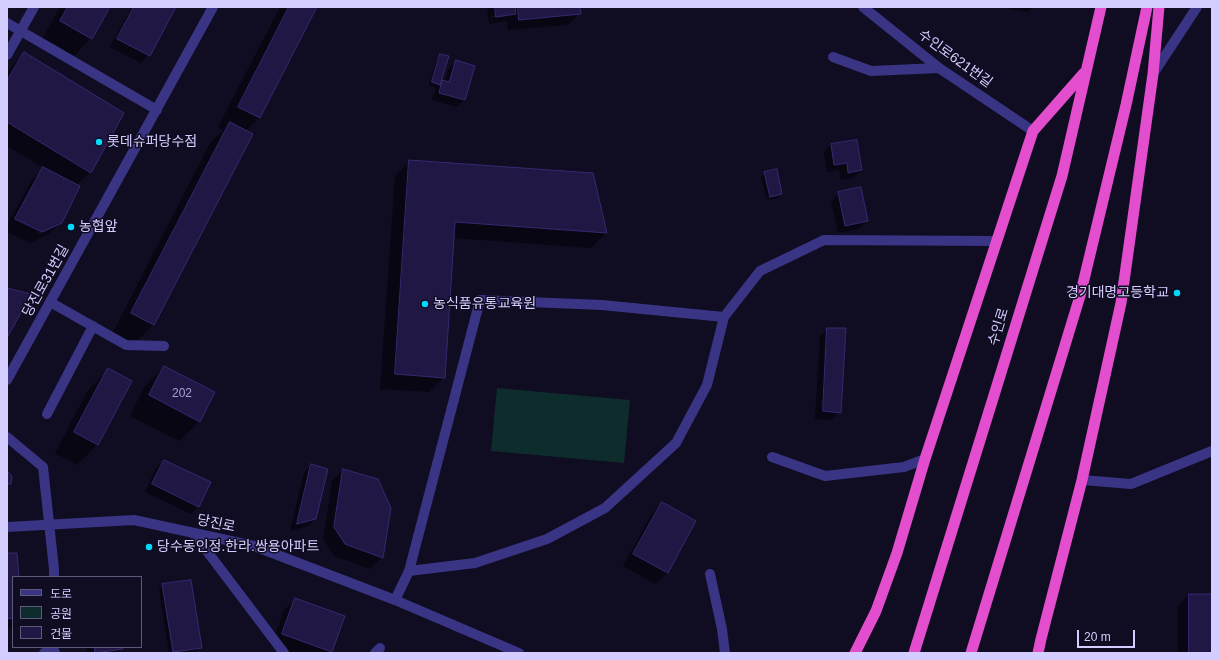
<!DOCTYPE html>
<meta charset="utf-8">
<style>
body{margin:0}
#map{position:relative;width:1219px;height:660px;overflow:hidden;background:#100c22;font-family:Helvetica,"Noto Sans KR",sans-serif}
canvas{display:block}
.frame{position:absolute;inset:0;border:8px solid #d4cdff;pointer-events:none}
.legend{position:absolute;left:12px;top:576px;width:130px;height:72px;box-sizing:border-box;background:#100c22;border:1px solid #5e597a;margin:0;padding:5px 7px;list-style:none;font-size:12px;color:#d4cdff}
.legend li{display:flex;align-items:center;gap:8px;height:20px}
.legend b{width:20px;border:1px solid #5e597a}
.scale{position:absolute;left:1077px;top:630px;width:58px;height:18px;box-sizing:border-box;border:2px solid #d4cdff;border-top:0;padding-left:5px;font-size:12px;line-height:14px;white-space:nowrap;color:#d4cdff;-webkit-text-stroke:3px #100c22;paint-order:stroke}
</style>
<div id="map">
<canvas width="1219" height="660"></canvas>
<div class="frame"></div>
<ul class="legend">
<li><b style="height:5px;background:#393484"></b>도로</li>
<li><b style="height:11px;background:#0f2c2c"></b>공원</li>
<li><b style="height:11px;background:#211744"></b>건물</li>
</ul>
<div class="scale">20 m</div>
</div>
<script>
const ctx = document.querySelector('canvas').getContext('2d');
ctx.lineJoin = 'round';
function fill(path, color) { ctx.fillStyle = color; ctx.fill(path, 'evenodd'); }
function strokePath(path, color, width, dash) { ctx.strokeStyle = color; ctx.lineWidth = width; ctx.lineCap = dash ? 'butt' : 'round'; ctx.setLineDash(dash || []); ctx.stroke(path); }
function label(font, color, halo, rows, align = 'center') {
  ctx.font = font + ' Helvetica,"Noto Sans KR",sans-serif'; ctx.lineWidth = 3; ctx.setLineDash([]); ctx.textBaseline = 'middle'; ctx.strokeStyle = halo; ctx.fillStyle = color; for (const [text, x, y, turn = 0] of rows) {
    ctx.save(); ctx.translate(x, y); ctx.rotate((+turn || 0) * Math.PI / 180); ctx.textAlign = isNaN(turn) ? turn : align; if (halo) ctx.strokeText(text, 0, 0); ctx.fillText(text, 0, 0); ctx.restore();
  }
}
fill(new Path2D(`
 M 497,388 L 630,400 L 624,463 L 491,451 Z`), '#0f2c2c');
fill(new Path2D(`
 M 60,7 L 109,7 L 91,38 L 71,59 L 41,41 Z
 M 132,7 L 175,7 L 149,55 L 141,63 L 110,47 Z
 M 280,7 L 316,7 L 259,118 L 245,131 L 251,134 L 153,325 L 133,345 L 112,334 L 210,143 L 223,130 L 218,127 Z
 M 487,7 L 579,7 L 580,13 L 568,25 L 508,30 L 507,21 L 489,24 ZM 507,14 L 507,16 L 491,18 L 491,16 Z
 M 1000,7 L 1033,7 L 1028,12 Z
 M 24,53 L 122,113 L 90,172 L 77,185 L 61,222 L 49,234 L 30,243 L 7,232 L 7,225 L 32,180 L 44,168 L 7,146 L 7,72 ZM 55,225 L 55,227 L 38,235 L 37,233 Z
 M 441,55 L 440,84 L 442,81 L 445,82 L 448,69 L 456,61 L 474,66 L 464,100 L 456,107 L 432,100 L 436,88 L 429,85 L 437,59 Z
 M 831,145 L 861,170 L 853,178 L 841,180 L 839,170 L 827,172 L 824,152 Z
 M 410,161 L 606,233 L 591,248 L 453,238 L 444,377 L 429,392 L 380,389 L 395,176 Z
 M 765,173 L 781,194 L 777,198 L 766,200 L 766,199 L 778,196 L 778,194 L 766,197 L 761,177 Z
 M 839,193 L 867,221 L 859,229 L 838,233 L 831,201 Z
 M 828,329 L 840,412 L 832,420 L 815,419 L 820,336 Z
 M 164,367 L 200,421 L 179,441 L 130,416 L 144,387 Z
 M 108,370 L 130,382 L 97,445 L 77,465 L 55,453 L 88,390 Z
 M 164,461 L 198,506 L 191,514 L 145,492 L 156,468 Z
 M 311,465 L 316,519 L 308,526 L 290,531 L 304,473 Z
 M 343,470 L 382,557 L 370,569 L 334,556 L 323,539 L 332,481 Z
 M 662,503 L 695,521 L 667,573 L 655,584 L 623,566 L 651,515 Z
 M 7,554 L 18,577 L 13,577 L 13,625 L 7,631 Z
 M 162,585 L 201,647 L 197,651 L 184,653 L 169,653 L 159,589 Z
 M 1189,595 L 1212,595 L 1212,653 L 1178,653 L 1178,606 Z
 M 296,599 L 331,652 L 330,653 L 293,653 L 271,645 L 284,610 Z
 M 86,647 L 121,647 L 122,649 L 117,653 L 87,653 Z`), '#0007');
const building = new Path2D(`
 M 68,7 L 110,7 L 92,39 L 60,21 Z
 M 134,7 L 176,7 L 150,56 L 117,39 Z
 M 289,7 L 317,7 L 260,118 L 238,107 Z
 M 495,7 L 515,7 L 516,14 L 496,17 Z
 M 518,7 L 580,7 L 581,14 L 519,20 Z
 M 24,52 L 124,113 L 91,173 L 7,122 L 7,81 Z
 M 440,54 L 449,56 L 440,85 L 432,82 Z
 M 456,60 L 475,66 L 465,100 L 439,93 L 442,80 L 449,82 Z
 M 230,122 L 253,134 L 154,325 L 131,313 Z
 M 857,140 L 862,170 L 848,173 L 847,163 L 834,165 L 831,144 Z
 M 409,160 L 593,173 L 607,233 L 455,222 L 445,378 L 395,374 Z
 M 43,167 L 80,186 L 62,223 L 42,232 L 15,219 Z
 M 777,169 L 782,194 L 770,197 L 764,172 Z
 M 861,187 L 868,221 L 845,226 L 838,192 Z
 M 7,288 L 31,294 L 7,338 Z
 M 827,328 L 846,328 L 841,413 L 823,411 Z
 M 164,366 L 215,392 L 200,422 L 149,395 Z
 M 108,368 L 132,381 L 98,445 L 74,432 Z
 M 164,460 L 211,482 L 199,507 L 152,484 Z
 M 311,464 L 328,469 L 316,519 L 297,524 Z
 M 343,469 L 378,479 L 391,508 L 383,558 L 345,544 L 334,527 Z
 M 7,471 L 12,476 L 11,484 L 7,484 Z
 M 662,502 L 696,521 L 668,573 L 633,554 Z
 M 7,553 L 17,553 L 19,577 L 13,577 L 13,618 L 7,619 Z
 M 191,580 L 202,648 L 173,652 L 162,584 Z
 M 1189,594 L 1212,594 L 1212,653 L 1189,653 Z
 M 295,598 L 345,616 L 332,652 L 282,634 Z
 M 95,647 L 122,647 L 123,649 L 95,653 Z`);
fill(building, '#211744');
strokePath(building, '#382872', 1);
strokePath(new Path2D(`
 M 833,57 L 871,71 L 939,68
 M 724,317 L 760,271 L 824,240 L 997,241
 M 772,457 L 825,476 L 904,467 L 925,459
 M 1082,480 L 1131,484 L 1212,451
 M 194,534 L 284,653
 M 710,574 L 722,629 L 725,653
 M 395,600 L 409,571 L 480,300 L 602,305 L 724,317 L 707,385 L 676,443 L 605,508 L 547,539 L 475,563 L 409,571
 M 44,653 L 54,652
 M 375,653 L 380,648`), '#393484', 10);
strokePath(new Path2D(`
 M 863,7 L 939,68 L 1033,131
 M 7,23 L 157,110
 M 7,55 L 34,7
 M 50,302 L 126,345 L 164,346
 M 47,414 L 93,326`), '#393484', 10);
strokePath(new Path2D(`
 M 1153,74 L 1197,7
 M 7,380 L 213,7
 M 7,437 L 43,467 L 54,569 L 54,577
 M 7,527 L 134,520 L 254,546 L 395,600 L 519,653
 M 53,647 L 55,653`), '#393484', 10);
strokePath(new Path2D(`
 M 855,653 L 876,611 L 897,553 L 925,459 L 1033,131 L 1084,73
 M 914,653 L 1062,176 L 1101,7
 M 971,653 L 1080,296 L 1126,105 L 1147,7
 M 1038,653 L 1041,639 L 1082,480 L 1121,303 L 1153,74 L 1159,7`), '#e24ecd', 11);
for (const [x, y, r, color] of [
 [99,142,4,"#00d9f8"],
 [71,227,4,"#00d9f8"],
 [1177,293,4,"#00d9f8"],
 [425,304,4,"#00d9f8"],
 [149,547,4,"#00d9f8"]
]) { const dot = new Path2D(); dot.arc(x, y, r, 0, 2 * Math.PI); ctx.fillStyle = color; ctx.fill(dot); strokePath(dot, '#100c22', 1.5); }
label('12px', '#a7a0d0', null, [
 ["202",182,394]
]);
label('14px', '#d4cdff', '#100c22', [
 ["수인로621번길",955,59,36],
 ["당진로31번길",46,281,-61],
 ["수인로",999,327,-73],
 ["당진로",216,524,12]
]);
label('14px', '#d4cdff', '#100c22', [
 ["롯데슈퍼당수점",107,142],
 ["농협앞",79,227],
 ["경기대명고등학교",1169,293,"right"],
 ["농식품유통교육원",433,304],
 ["당수동인정.한라.쌍용아파트",157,547]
], 'left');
</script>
